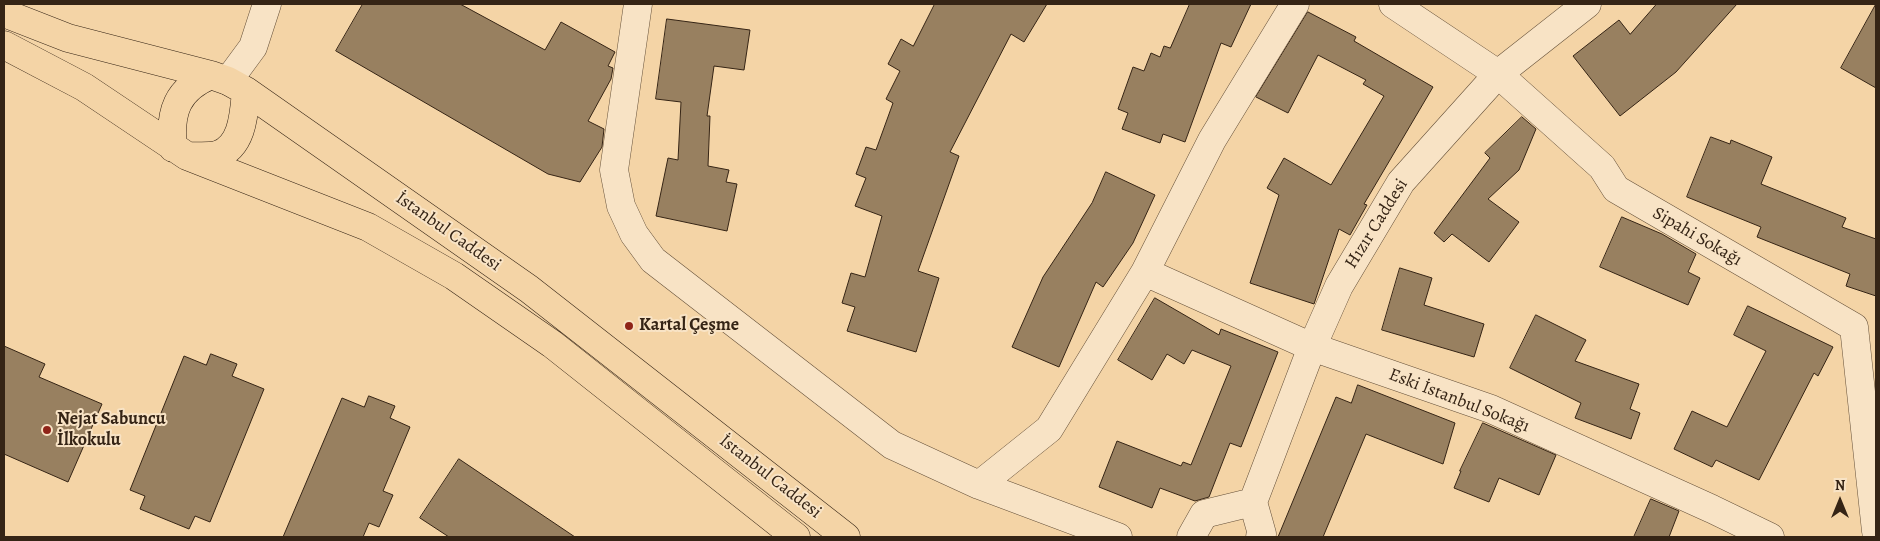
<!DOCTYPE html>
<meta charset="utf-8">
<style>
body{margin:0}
#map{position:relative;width:1880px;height:541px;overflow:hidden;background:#f4d4a6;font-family:Alegreya,serif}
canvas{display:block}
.frame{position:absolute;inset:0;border:5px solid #352415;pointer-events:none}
.north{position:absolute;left:1815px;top:476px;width:50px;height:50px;-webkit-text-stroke:4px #f8e3c5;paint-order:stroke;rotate:0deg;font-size:14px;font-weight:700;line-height:20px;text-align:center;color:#352415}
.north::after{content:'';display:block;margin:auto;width:18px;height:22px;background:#352415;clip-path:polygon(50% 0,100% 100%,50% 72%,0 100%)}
</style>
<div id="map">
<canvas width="1880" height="541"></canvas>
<div class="frame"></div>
<div class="north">N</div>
</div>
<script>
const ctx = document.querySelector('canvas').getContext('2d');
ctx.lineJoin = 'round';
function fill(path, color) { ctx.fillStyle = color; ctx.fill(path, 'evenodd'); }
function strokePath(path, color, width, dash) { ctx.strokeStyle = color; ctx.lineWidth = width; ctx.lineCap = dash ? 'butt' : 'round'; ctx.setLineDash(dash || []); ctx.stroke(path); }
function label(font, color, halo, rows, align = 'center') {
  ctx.font = font + ' Alegreya,serif'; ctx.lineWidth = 4; ctx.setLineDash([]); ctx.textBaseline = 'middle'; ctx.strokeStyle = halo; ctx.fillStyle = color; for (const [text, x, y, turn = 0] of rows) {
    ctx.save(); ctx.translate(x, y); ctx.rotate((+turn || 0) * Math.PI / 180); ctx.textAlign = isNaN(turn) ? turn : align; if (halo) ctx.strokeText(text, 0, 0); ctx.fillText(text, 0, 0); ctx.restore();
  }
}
const building = new Path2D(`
 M 363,4 L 460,4 L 545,50 L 561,22 L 615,52 L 608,66 L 613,68 L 611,79 L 588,121 L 604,129 L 602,147 L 580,182 L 548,174 L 336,51 Z
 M 935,4 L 1047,4 L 1024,42 L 1011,34 L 950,152 L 959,156 L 918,271 L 939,278 L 916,352 L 847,331 L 855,307 L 842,303 L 851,273 L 865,277 L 882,216 L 855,206 L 866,178 L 856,174 L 866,147 L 876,150 L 893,103 L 886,99 L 900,71 L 888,64 L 901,39 L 913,46 Z
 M 1190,4 L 1251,4 L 1231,47 L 1221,43 L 1185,142 L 1163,134 L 1160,143 L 1122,129 L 1128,113 L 1118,109 L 1133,67 L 1144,71 L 1151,53 L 1160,57 L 1164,46 L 1170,48 Z
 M 1657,4 L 1737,4 L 1676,72 L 1620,116 L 1573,56 L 1619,20 L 1630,34 Z
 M 1876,4 L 1876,88 L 1841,68 Z
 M 1308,12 L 1356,37 L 1354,41 L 1433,87 L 1364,204 L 1367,205 L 1350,235 L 1339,229 L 1314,304 L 1250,283 L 1279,195 L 1267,188 L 1284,158 L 1331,185 L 1384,96 L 1363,84 L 1366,80 L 1318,55 L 1288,113 L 1256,97 Z
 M 667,19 L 750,30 L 744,70 L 714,66 L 707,116 L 710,116 L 708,166 L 729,170 L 726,182 L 737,184 L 727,231 L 656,216 L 668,158 L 678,160 L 681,102 L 656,99 Z
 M 1522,117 L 1536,129 L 1519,170 L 1488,199 L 1519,222 L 1489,262 L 1452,234 L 1444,242 L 1434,233 L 1490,158 L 1485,153 Z
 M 1711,137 L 1730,144 L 1731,140 L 1772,157 L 1761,184 L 1846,218 L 1842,227 L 1876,239 L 1876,296 L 1846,286 L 1850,274 L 1757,237 L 1761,227 L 1687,197 Z
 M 1106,172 L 1155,195 L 1133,243 L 1103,287 L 1096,282 L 1059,367 L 1012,347 L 1043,277 L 1092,203 Z
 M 1622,217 L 1662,234 L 1696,254 L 1688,272 L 1700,278 L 1688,305 L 1600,267 Z
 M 1400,268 L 1432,278 L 1424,305 L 1484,324 L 1474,357 L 1382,330 Z
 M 1155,298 L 1219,335 L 1221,329 L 1278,352 L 1241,447 L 1230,443 L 1209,497 L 1195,501 L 1160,488 L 1152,508 L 1099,487 L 1117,441 L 1181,466 L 1183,462 L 1191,465 L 1231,366 L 1192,350 L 1184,364 L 1167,354 L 1152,380 L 1118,360 Z
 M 1748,306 L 1833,347 L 1818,376 L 1814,373 L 1759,480 L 1716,460 L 1712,467 L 1674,449 L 1692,411 L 1727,427 L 1766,351 L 1734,335 Z
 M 1536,315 L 1586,340 L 1575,361 L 1639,384 L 1630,409 L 1640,413 L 1631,439 L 1575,418 L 1581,403 L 1510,368 Z
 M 4,346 L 45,364 L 39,377 L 102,404 L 68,482 L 4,454 Z
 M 211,354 L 237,364 L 232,376 L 264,389 L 210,522 L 195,516 L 189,529 L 140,509 L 145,496 L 130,490 L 184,356 L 206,365 Z
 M 1358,385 L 1455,423 L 1443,464 L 1366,434 L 1323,537 L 1278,537 L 1336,397 L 1351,403 Z
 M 369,396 L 395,406 L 390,418 L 410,427 L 383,491 L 393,495 L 379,527 L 369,523 L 363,537 L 283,537 L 342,398 L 364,407 Z
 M 1483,423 L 1556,455 L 1539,495 L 1499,478 L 1489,502 L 1454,488 L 1461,471 L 1460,471 Z
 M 459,459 L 575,537 L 449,537 L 420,518 Z
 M 1651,499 L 1679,511 L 1669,537 L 1634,537 Z`);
fill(building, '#988060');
strokePath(building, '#352415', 1);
const street = new Path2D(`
 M 638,4 L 614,170 L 621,206 L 634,234 L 653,260 L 892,445 L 979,485 L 1118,537
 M 1393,4 L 1498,74 L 1602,167 L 1616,189 L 1854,327 L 1876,531
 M 228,81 L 253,47 L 267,4
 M 1145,272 L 1312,347 L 1491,409 L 1712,509 L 1770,537
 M 979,485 L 1049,429 L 1145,272 L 1212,140 L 1295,4
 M 1191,537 L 1204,514 L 1253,502
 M 1260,537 L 1262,534 L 1253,502 L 1312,347 L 1339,286 L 1401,182 L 1498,74 L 1587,4`);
const primary = new Path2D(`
 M 4,13 L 68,38 L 211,75 L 228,81 L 246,91 L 529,289 L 846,537
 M 4,45 L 84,87 L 187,156 L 368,227 L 454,276 L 552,344 L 796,537
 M 173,148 C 169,112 177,89 211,75
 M 189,156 C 198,156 208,157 217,155 C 243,147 244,113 246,91`);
strokePath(street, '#655039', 29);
strokePath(primary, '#352415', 29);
strokePath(street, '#f8e3c5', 28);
strokePath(primary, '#f4d4a6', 28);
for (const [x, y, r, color] of [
 [629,326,5,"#8f2418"],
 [47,430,5,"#8f2418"]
]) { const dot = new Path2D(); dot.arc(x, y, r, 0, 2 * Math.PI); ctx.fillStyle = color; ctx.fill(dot); strokePath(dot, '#f8e3c5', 2); }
label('18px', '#352415', '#f8e3c5', [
 ["Hızır Caddesi",1377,224,-58],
 ["İstanbul Caddesi",448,232,35],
 ["Sipahi Sokağı",1697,237,30],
 ["Eski İstanbul Sokağı",1459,401,21],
 ["İstanbul Caddesi",770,477,38]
]);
label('bold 18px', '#352415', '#f8e3c5', [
 ["Kartal Çeşme",639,326],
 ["Nejat Sabuncu",57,420],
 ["İlkokulu",57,441]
], 'left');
</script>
